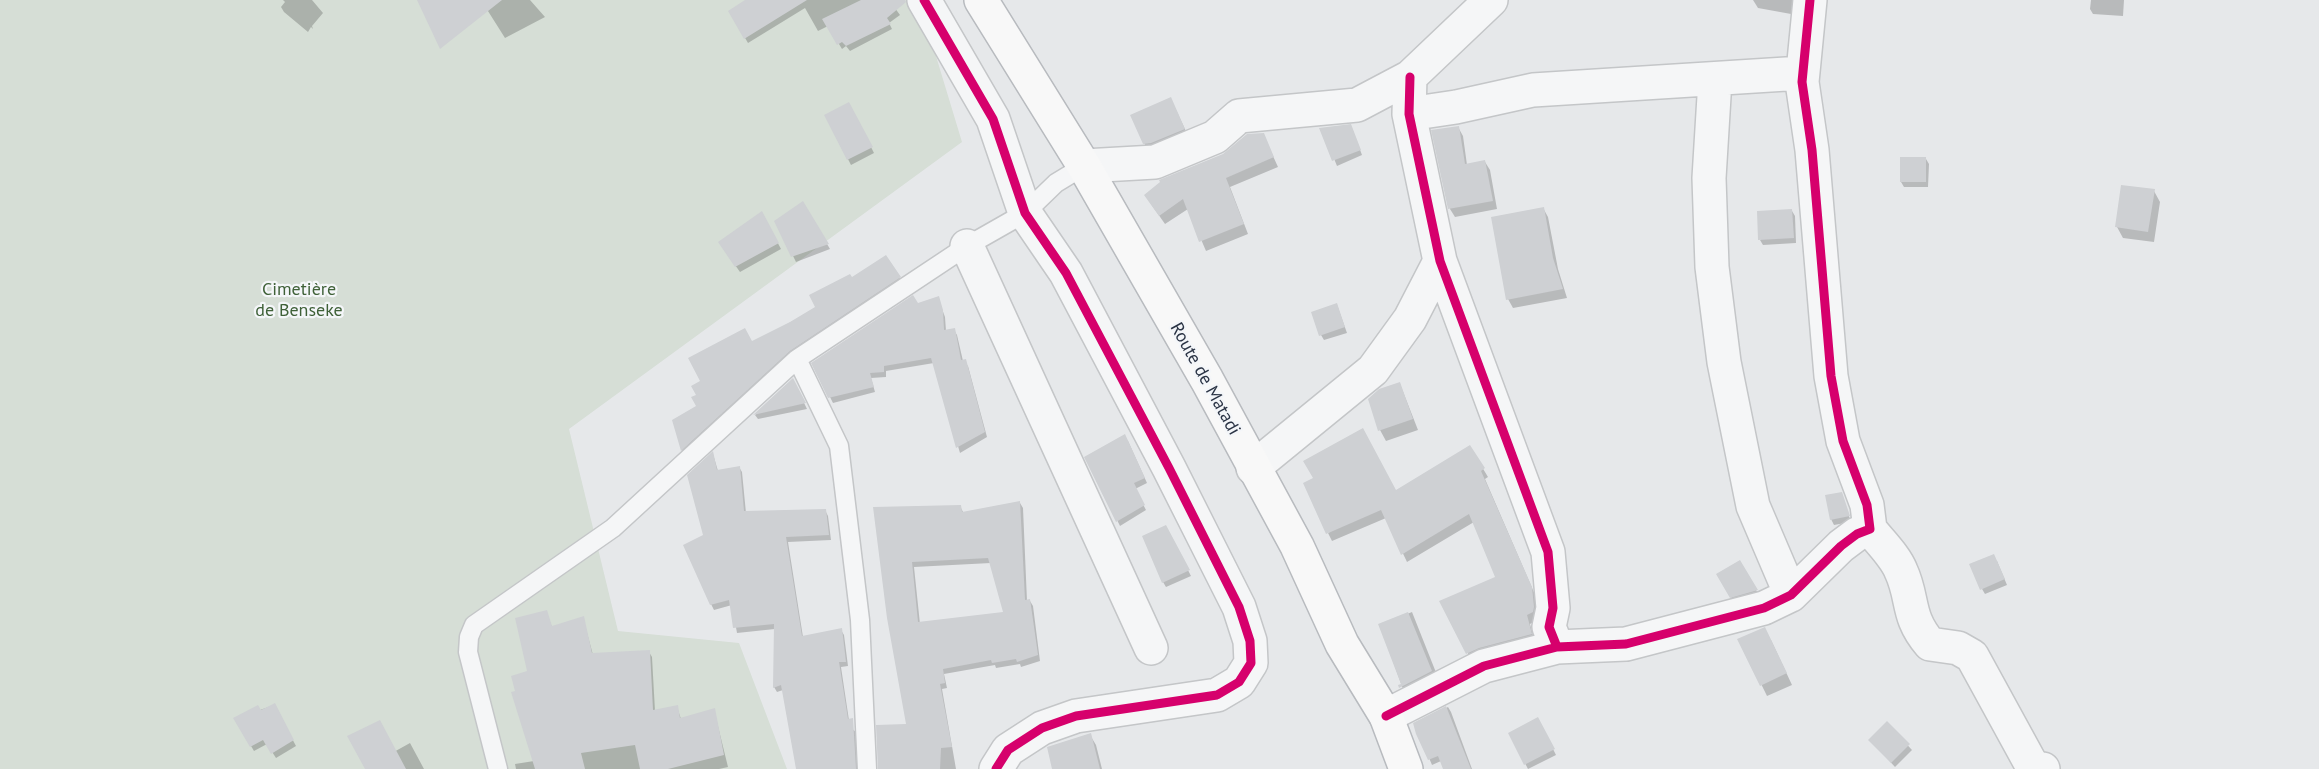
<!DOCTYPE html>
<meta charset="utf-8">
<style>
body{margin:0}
canvas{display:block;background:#e6e8ea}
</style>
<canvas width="2319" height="769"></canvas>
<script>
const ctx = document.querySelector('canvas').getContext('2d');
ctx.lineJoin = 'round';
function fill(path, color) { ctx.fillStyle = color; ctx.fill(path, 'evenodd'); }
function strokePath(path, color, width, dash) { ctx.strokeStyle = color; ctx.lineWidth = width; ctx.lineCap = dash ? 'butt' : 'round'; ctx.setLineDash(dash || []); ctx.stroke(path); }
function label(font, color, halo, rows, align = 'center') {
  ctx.font = font + ' "PT Sans",sans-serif'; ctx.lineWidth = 4.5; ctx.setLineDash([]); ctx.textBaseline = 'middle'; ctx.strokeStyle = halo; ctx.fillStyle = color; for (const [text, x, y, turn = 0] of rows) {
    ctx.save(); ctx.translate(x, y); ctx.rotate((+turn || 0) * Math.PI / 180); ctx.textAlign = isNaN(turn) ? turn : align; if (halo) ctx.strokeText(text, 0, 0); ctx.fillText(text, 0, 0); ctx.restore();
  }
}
fill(new Path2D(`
 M 0,0 L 919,0 L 962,142 L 569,429 L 618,631 L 739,643 L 787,769 L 0,769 Z`), '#d6ded6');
fill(new Path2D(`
 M 283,0 L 312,0 L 323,13 L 312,26 L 313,29 L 311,27 L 308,32 L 284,12 L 281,7 L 285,2 Z
 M 481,0 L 530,0 L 545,17 L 505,38 Z
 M 748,0 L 889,0 L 900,15 L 889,23 L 892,29 L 850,51 L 846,46 L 842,49 L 828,26 L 818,31 L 805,8 L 748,43 L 730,12 Z
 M 1753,0 L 1794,0 L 1791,14 L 1758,8 Z
 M 2091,0 L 2124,0 L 2123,16 L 2093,14 L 2090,9 Z
 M 1171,99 L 1190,140 L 1151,154 L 1144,143 Z
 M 849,104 L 874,153 L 851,165 L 826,116 Z
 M 1458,127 L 1463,136 L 1467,165 L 1485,162 L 1490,170 L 1497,209 L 1455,217 L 1450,209 Z
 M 1322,129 L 1353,131 L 1362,155 L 1337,166 Z
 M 1263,134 L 1278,167 L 1230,187 L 1248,234 L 1206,251 L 1188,209 L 1165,224 L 1151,204 L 1223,155 Z
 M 1926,159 L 1929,164 L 1928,187 L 1904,187 L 1901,182 Z
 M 2154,191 L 2160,202 L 2154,242 L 2123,238 L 2117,227 Z
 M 803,203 L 830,249 L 796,262 L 776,221 Z
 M 1543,208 L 1548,217 L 1558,269 L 1567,298 L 1513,308 L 1508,299 Z
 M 1792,211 L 1795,216 L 1796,243 L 1763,245 L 1760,240 Z
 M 762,213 L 781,249 L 740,272 L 723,248 Z
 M 886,257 L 902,282 L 685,454 L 682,450 L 698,406 L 698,395 L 752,343 L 817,308 L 852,279 Z
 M 938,298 L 945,317 L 946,331 L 954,330 L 957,335 L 963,361 L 968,366 L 987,437 L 960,453 L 934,363 L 886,371 L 886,377 L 871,378 L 875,392 L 833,403 L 830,397 L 917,304 Z
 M 1337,305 L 1347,333 L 1324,340 L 1321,335 Z
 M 793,380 L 807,409 L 758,419 L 755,415 Z
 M 1400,384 L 1418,430 L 1386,441 L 1380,430 Z
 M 1128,441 L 1147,483 L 1135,489 L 1146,510 L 1120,526 L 1086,457 Z
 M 1470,447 L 1488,477 L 1485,479 L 1536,597 L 1537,620 L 1530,624 L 1535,643 L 1472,661 L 1441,602 L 1497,578 L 1474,522 L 1407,562 L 1386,518 L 1332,541 L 1328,533 Z
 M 713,454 L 718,471 L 739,467 L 742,472 L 746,513 L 825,510 L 828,516 L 831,540 L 788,542 L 803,637 L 841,630 L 844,635 L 848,666 L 841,667 L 850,727 L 856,732 L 858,769 L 843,769 L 783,690 L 777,692 L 774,687 L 775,629 L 737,633 L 732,605 L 714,610 L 711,604 L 705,536 Z
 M 1841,494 L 1851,522 L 1834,525 L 1831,519 Z
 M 1020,503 L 1023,508 L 1027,601 L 1030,601 L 1033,606 L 1040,661 L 1021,667 L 1020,664 L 996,668 L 995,665 L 944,674 L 947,688 L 942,689 L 956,769 L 880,769 L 908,726 L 875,509 L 960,506 L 964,514 ZM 991,563 L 1005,613 L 920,624 L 914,567 Z
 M 1166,527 L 1191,576 L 1166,587 L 1163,582 Z
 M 1997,561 L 2007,585 L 1985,594 L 1982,589 Z
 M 1739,562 L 1759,595 L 1734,602 L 1718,575 Z
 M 546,612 L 552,627 L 583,618 L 593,655 L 649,652 L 652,657 L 655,711 L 677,707 L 681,719 L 714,710 L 728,767 L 719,769 L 516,769 L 515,764 L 534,761 L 517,693 L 528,673 Z
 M 1412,612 L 1437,675 L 1404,692 L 1380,625 Z
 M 1739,639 L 1771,640 L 1792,685 L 1767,696 Z
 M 274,705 L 296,746 L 276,758 L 267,744 L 254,751 L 235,719 Z
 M 1448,707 L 1451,712 L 1472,769 L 1444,769 L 1441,761 L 1432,765 L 1415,724 Z
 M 1538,719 L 1556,755 L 1528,769 L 1510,734 Z
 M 1887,723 L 1912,750 L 1895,767 L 1870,740 Z
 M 1090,735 L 1096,745 L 1102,769 L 1054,769 Z
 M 410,743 L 424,769 L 389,769 L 383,758 Z`), '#0003');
fill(new Path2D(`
 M 417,0 L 502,0 L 440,49 Z
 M 745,0 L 807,0 L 744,39 L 728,11 Z
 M 861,0 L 905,0 L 906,2 L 887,18 L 891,24 L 846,46 L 842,42 L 837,45 L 822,19 Z
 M 1171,97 L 1185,129 L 1151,143 L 1143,144 L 1130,115 Z
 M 849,102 L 873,147 L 847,160 L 824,115 Z
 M 1351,124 L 1361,150 L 1332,161 L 1319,128 Z
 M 1459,126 L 1465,164 L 1485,160 L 1493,201 L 1448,209 L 1431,130 Z
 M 1264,133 L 1274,157 L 1226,178 L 1244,224 L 1199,242 L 1183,199 L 1159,216 L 1144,195 L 1160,182 L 1159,180 L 1223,154 L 1247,134 Z
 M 1900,157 L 1926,157 L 1926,182 L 1900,182 Z
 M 2121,185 L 2155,189 L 2148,232 L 2115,227 Z
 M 803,201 L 829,244 L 791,257 L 774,221 Z
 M 1544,207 L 1553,258 L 1563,289 L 1506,300 L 1491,217 Z
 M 1792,209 L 1794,238 L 1758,240 L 1757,211 Z
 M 762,211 L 779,243 L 735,267 L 718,242 Z
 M 886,255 L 901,277 L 790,351 L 681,451 L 672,420 L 696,406 L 691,397 L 696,395 L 691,386 L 700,381 L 688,358 L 745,328 L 752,341 L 790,322 L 815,307 L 809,295 L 850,274 L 852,277 Z
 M 913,295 L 918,303 L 939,296 L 943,310 L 944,330 L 955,328 L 961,360 L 966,359 L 985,432 L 956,448 L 931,358 L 884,366 L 884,372 L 870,373 L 874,387 L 828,398 L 811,363 Z
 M 1337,303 L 1345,327 L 1319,336 L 1311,312 Z
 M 793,378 L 806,403 L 753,415 Z
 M 1400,382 L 1413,419 L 1378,431 L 1368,399 L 1379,389 Z
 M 1363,428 L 1396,490 L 1470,445 L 1485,468 L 1481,471 L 1532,587 L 1534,607 L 1533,612 L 1527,615 L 1532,634 L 1479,648 L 1466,654 L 1439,601 L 1495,577 L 1469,514 L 1401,555 L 1381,510 L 1326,534 L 1303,483 L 1313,478 L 1303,461 Z
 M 1125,434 L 1145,478 L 1134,483 L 1145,505 L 1116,522 L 1084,457 Z
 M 713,451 L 717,470 L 740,466 L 744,511 L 826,509 L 829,535 L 786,537 L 802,636 L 842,628 L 846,662 L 839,662 L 848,719 L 853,718 L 856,769 L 796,769 L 781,685 L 773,688 L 774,624 L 733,628 L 729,600 L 710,605 L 683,545 L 703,535 L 687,475 Z
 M 1842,492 L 1850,516 L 1830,520 L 1825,495 Z
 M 1020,501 L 1025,600 L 1030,599 L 1038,655 L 1017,662 L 1016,659 L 992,663 L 991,660 L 943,669 L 945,683 L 940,684 L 952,747 L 941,748 L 940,769 L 878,769 L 876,725 L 906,724 L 887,618 L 873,507 L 961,505 L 962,512 ZM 988,558 L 1003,612 L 918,622 L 912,562 Z
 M 1166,525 L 1190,570 L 1162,583 L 1142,536 Z
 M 1994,554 L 2005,579 L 1980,590 L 1969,564 Z
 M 1740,560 L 1758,590 L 1730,598 L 1716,574 Z
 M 547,610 L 552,626 L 584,616 L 592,653 L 650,650 L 653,710 L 678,705 L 680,718 L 715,708 L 724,755 L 668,769 L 640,769 L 635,745 L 581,753 L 585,769 L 535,769 L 511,692 L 515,691 L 511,676 L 527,671 L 515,618 Z
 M 1408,612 L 1432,671 L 1399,688 L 1398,685 L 1401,684 L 1378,624 Z
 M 1765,627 L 1787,673 L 1760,686 L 1737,639 Z
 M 275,703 L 294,740 L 271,754 L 263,740 L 250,747 L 233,718 L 258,705 L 261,710 Z
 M 1446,706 L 1471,769 L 1443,769 L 1438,756 L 1428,760 L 1416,734 L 1413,723 Z
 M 1538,717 L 1555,749 L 1524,765 L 1508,733 Z
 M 380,720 L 406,769 L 365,769 L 347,736 Z
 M 1887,721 L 1910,744 L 1891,763 L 1868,740 Z
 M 1091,733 L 1100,769 L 1052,769 L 1047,747 Z`), '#ced0d3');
const service = new Path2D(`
 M 797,359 L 839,446 L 860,620 L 867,769
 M 498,769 L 468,652 L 469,637 L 474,625 L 613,528 L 797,359 L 967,246 L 1025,213 L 1056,183 L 1084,166`);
const minor = new Path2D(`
 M 924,0 L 993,119 L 1025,213 L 1066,273 L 1169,468 L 1239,607 L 1250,641 L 1251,663 L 1239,682 L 1217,695 L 1076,716 L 1042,728 L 1008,750 L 996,769
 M 1410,77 L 1409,114 L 1440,261 L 1548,552 L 1553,608 L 1549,627 L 1557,647
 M 1715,80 L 1709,178 L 1712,267 L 1724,362 L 1753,506 L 1791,595
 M 1409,114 L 1456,107 L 1533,90 L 1802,73
 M 1084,166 L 1155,162 L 1215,137 L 1239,116 L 1357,105 L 1410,77 L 1491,0
 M 967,246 L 1151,648
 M 1253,468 L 1373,370 L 1410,319 L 1440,261
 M 1870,529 C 1880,542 1895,556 1901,571 C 1914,599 1906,616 1930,644 L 1958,648 L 1972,656 L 2030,762 L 2036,768 L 2043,769
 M 1386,716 L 1484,666 L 1557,647 L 1626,644 L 1764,608 L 1791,595 L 1841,546 L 1857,534 L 1870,529 L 1867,505 L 1843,441 L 1831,376 L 1812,150 L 1802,82 L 1810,0`);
const trunk = new Path2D(`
 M 981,0 L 1084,166 L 1207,380 L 1297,546 L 1342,644 L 1386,716 L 1406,769`);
strokePath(service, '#c4c6c8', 21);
strokePath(minor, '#c4c6c8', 36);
strokePath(trunk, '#b8bbbf', 36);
strokePath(service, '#f5f6f7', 18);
strokePath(minor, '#f5f6f7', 33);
strokePath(trunk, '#f8f8f8', 33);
strokePath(new Path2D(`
 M 924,0 L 993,119 L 1025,213 L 1066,273 L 1169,468 L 1239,607 L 1250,641 L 1251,663 L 1239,682 L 1217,695 L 1076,716 L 1042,728 L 1008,750 L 996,769
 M 1410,77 L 1409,114 L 1440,261 L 1548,552 L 1553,608 L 1549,627 L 1557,647
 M 1386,716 L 1484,666 L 1557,647 L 1626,644 L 1764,608 L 1791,595 L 1841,546 L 1857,534 L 1870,529 L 1867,505 L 1843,441 L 1831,376 L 1812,150 L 1802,82 L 1810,0`), '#d6006c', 9);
label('18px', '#3f6138', '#f4f6f9', [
 ["Cimetière",299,290],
 ["de Benseke",299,311]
]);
label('18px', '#2b3445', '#f4f6f9', [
 ["Route de Matadi",1205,379,61]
]);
</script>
